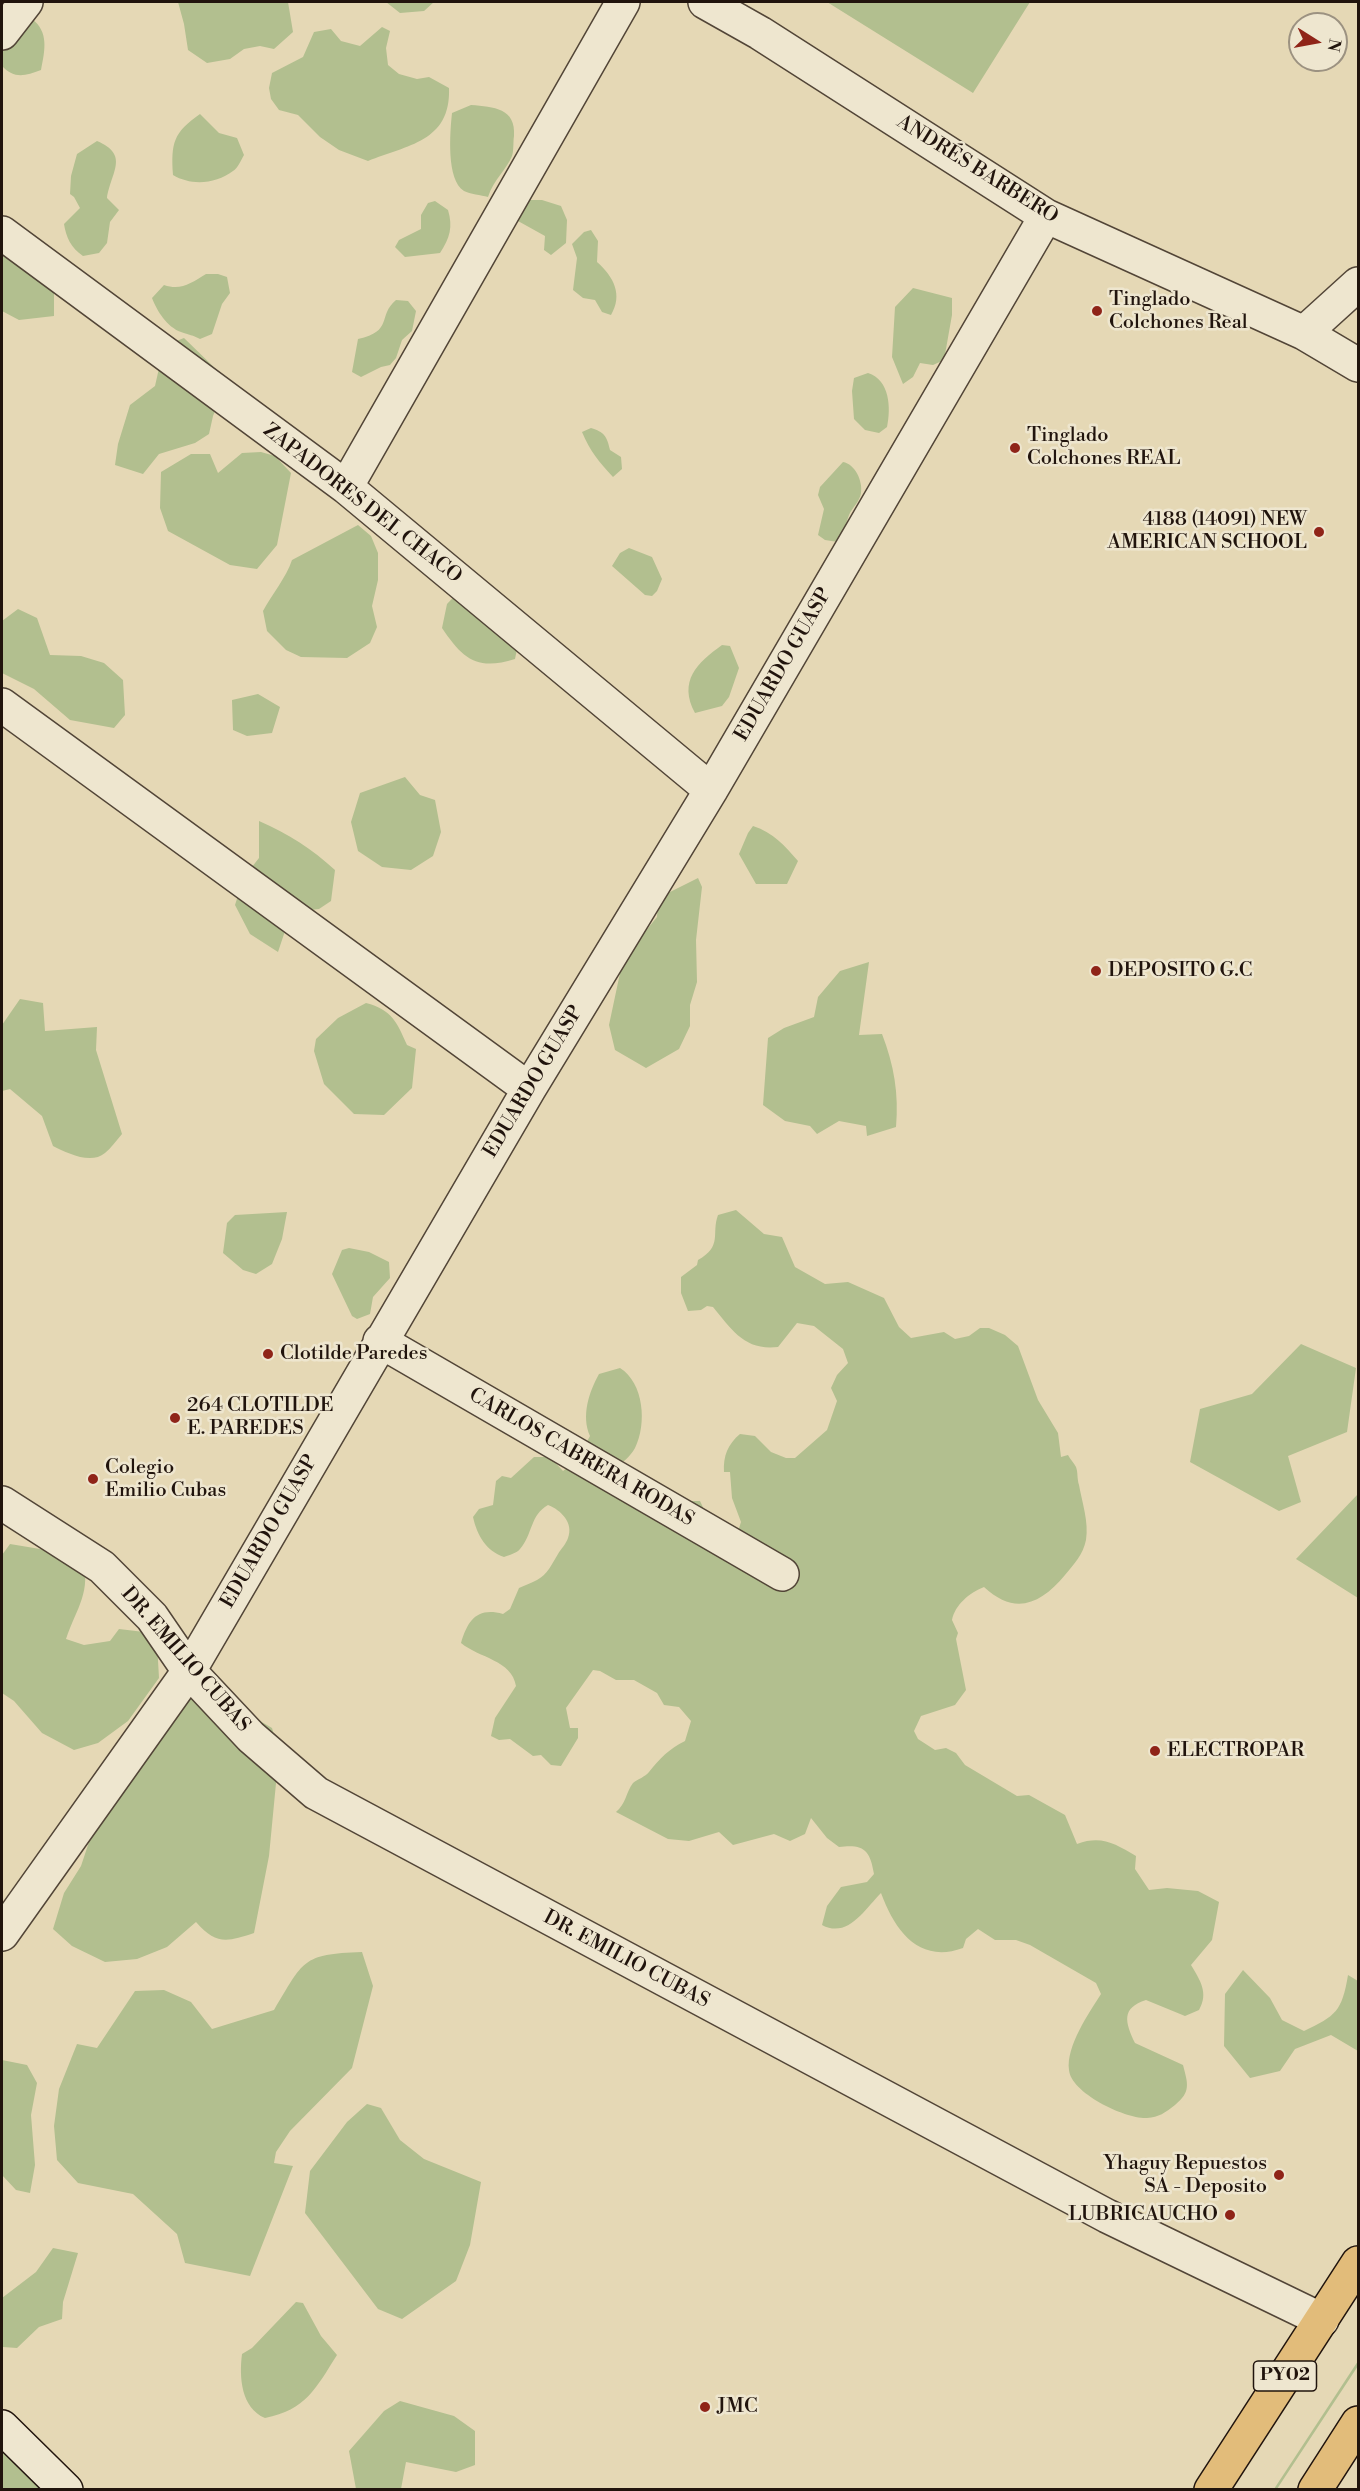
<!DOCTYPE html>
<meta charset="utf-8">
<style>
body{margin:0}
#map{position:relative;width:1360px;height:2491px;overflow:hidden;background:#e5d8b5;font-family:"Libre Bodoni",serif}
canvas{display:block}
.frame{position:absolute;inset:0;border:3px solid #21140d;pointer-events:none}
.north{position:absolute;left:1288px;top:12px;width:60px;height:60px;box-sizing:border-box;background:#eee6cf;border:2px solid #9c9281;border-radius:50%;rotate:101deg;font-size:16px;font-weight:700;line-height:24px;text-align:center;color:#21140d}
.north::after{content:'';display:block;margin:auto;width:21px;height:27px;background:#8f2418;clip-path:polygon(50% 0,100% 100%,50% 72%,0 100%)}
</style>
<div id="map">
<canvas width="1360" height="2491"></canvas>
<div class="frame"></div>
<div class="north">N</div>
</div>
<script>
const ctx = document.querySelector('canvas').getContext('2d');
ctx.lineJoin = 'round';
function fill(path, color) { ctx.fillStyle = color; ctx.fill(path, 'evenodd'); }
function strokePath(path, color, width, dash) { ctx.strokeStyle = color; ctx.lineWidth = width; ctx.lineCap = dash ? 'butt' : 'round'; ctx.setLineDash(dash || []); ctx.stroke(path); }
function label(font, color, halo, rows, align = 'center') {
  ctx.font = font + ' "Libre Bodoni",serif'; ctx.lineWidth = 5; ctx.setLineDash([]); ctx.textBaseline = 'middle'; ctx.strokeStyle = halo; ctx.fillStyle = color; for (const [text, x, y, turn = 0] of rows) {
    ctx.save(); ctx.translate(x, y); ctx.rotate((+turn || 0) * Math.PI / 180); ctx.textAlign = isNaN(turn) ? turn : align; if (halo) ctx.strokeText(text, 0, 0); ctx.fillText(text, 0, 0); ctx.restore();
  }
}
fill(new Path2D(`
 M 178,2 L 288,2 L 293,32 L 274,49 L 260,46 L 244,49 L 230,59 L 207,63 L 188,50 L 184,24 Z
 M 386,2 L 434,2 L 424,11 L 400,13 Z
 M 827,2 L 1030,2 L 973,93 Z
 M 32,19 C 49,32 45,50 41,70 C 25,76 14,79 2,66 L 2,41 Z
 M 382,27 L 390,31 L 386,48 L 388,65 L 399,74 L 417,79 L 429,77 L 449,88 C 451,142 407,145 368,161 L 339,150 L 320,137 L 298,115 L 279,110 L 271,99 L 269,88 L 272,73 L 303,57 L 314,32 L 331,29 L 341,41 L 360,46 Z
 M 471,105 C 494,107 516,108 514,136 C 513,142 514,150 512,156 C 507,169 494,179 488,197 C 481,195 470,194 464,191 C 446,180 450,132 452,113 Z
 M 200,114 L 219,133 L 237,138 L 244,155 C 241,160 238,168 233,171 C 216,184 191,186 173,175 C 171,143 173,133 200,114 Z
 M 97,141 C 130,155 111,172 107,198 L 119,210 L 110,222 L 107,243 L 99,253 L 83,256 C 71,248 66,237 64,224 L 80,208 L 74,197 L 70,194 L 71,176 L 77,154 Z
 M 527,200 L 542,200 L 561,206 L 567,220 L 566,243 L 551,255 L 544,250 L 545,236 L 518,221 Z
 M 435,201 L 448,210 C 453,227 450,238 440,253 L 405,257 L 395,247 L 399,240 L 421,229 L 421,215 L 428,203 Z
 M 591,230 L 598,241 L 597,262 C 614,277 623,295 611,315 L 602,312 L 595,300 L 583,298 L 573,290 L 577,258 L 572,244 L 584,232 Z
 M 2,252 L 20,268 L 54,283 L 54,316 L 19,320 L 2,311 Z
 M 206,274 L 218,274 L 227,277 L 230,293 L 222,304 L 212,334 L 200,339 C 193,335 189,335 181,332 C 167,327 157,311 152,298 L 164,285 C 181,291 191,283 206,274 Z
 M 913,288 L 952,298 L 952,315 L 944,360 L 933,365 L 920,363 L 913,377 L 903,384 L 892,357 L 895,307 Z
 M 396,300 L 408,301 L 416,311 L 412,331 L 402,340 L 396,358 L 390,365 L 381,367 L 361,377 L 352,372 L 358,339 C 394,331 377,316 396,300 Z
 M 184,338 L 222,375 L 223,391 L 213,416 L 209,434 L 195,443 L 159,454 L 143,474 L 115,465 L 118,444 L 130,405 L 155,386 L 164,346 Z
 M 868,373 C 890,380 891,408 887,427 L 879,433 L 865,430 L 854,419 L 852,391 L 854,378 Z
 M 591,428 C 604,432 607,436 610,450 L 621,457 L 622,469 L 613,477 C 599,462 590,451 582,432 Z
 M 261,452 L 275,456 L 291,473 L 277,545 L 257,569 L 230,565 L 168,531 L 160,508 L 161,472 L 191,454 L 210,454 L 218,473 L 242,453 Z
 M 843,462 C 855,464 863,481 861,493 C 860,501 852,508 849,515 C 846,522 845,531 843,539 L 838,542 L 825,540 L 818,535 L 824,509 L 818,495 L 820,487 Z
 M 358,525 L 371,536 L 378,553 L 378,580 L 372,606 L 377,627 L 370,643 L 347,658 L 301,657 L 286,650 L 267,631 L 263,611 C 272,594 286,578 292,560 Z
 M 629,548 L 652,557 L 662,579 L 657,591 L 652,596 L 645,595 L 612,566 L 620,553 Z
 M 467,583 L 523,620 L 515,659 C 477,671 463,659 442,628 L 447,604 Z
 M 18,609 L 37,618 L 50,655 L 81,656 L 104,663 L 123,680 L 125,715 L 114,728 L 70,720 L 34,689 L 2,673 L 2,621 Z
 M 722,645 L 730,646 L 739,668 L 729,697 L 722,706 L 695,713 C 678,681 697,663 722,645 Z
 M 258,694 L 280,707 L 272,733 L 247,736 L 233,730 L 232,700 Z
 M 405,777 L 420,795 L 435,800 L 441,832 L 433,856 L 411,870 L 382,867 L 358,851 L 351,822 L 360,793 Z
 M 259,821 C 289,834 312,849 335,870 L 331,901 L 319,909 L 310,910 L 286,928 L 278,952 L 250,934 L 235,905 L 244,877 L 259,858 Z
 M 753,826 C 774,833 784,845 798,861 L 787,884 L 756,884 L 739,854 L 748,833 Z
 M 698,878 L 702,887 L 696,940 L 697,982 L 690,1005 L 690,1026 L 679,1049 L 646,1068 L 615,1050 L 609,1025 L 623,959 L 657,917 L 658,902 L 668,893 Z
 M 869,962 L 859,1035 L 882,1034 C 894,1065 899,1094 896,1127 L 867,1136 L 866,1126 L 839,1121 L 817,1134 L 810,1126 L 785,1121 L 763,1105 L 768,1038 L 784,1028 L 814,1017 L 818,997 L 840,971 Z
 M 20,999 L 43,1003 L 45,1031 L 97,1027 L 96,1050 L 122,1134 C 116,1141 111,1148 105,1153 C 91,1165 67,1153 53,1146 L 42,1116 L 10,1089 L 2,1091 L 2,1025 Z
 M 366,1003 C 392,1010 397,1022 407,1045 L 416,1049 L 412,1088 L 384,1115 L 354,1114 L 324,1084 L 314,1051 L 316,1039 L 338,1018 Z
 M 736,1210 L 764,1234 L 782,1237 L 795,1267 L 825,1284 L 848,1282 L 884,1298 L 899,1327 L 911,1338 L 944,1332 L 955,1339 L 969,1336 L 980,1328 L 989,1328 L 1005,1335 L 1018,1346 L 1038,1400 L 1058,1433 L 1061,1457 L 1068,1455 C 1070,1459 1074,1463 1076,1467 C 1078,1472 1077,1479 1079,1485 C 1082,1502 1089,1522 1086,1540 C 1083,1555 1074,1564 1065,1575 C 1041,1604 1015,1616 984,1587 C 969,1593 955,1605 952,1620 L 958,1633 L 956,1639 L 966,1690 L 955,1705 L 921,1716 L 914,1731 L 918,1739 L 935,1750 L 946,1748 L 956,1753 L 965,1765 L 1017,1796 L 1029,1795 L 1065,1815 L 1077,1844 C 1102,1835 1115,1844 1136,1856 L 1135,1869 L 1149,1890 L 1167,1888 L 1198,1891 L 1219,1902 L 1212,1940 L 1191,1965 C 1200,1980 1209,1993 1199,2010 L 1185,2016 L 1146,2000 C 1121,2008 1125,2022 1135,2043 L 1183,2065 C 1188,2084 1191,2092 1175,2105 C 1165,2113 1159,2117 1147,2118 C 1125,2119 1071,2093 1069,2070 C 1066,2046 1089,2013 1101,1994 L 1096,1983 L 1030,1945 L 1016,1940 L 995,1940 L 978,1929 L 966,1939 L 963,1948 C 919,1964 895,1931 881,1893 C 865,1909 848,1939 822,1925 L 827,1906 L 841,1887 L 867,1882 L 874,1874 C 870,1850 864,1844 839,1847 L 827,1838 L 811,1818 L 805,1834 L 790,1841 L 774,1834 L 733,1845 L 719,1832 L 689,1841 L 668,1839 L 616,1812 C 626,1804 626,1792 633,1783 C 638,1779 645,1777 649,1772 C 660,1758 669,1749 685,1741 L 691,1721 L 679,1707 L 664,1705 L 657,1693 L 634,1680 L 616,1680 L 600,1671 L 593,1670 L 566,1708 L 570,1728 L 578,1728 L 578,1738 L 561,1766 L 551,1765 L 541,1755 L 533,1756 L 510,1739 L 499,1740 L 491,1736 L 495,1718 L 516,1686 C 512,1660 479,1658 461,1643 C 468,1620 477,1607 503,1614 L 510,1609 L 519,1588 C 525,1585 532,1583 537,1580 C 547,1575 552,1564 558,1554 C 561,1549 566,1544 568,1538 C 574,1523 561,1510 548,1505 C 530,1515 533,1534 520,1549 C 517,1553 509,1555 504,1557 C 486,1551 477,1535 473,1517 L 479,1509 L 493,1505 L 496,1481 L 502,1476 L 511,1478 L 534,1457 L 550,1457 L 563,1471 L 577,1460 L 590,1436 C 581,1416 589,1392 599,1374 L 620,1368 C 644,1383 647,1424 635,1448 C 630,1457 623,1462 615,1468 L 683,1501 L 700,1501 L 709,1520 L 732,1550 L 741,1522 L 732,1498 L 730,1472 L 724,1472 C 723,1456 728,1444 740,1434 L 755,1436 L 771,1452 L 786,1458 L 795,1458 L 827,1430 L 837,1401 L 831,1388 L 837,1375 L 848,1363 L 843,1349 L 814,1326 L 797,1323 L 778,1347 C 745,1351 732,1330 713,1307 L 707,1306 L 701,1310 L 688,1311 L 681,1293 L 681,1277 L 697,1265 L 698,1260 C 723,1246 711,1234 718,1215 Z
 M 287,1212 L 282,1239 L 272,1264 L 256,1274 L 243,1270 L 223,1253 L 227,1223 L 235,1215 Z
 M 349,1248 L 369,1252 L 389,1262 L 390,1278 L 373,1297 L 370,1314 L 357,1319 L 352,1316 L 332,1274 L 342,1250 Z
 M 1301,1344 L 1356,1368 L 1347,1432 L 1288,1456 L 1301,1502 L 1279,1511 L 1190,1462 L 1200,1409 L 1252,1394 Z
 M 1358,1494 L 1358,1598 L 1296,1559 Z
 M 10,1544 L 82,1556 C 92,1592 77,1607 66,1639 L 84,1645 L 110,1641 L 119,1629 L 144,1632 L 157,1643 L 159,1678 L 128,1721 L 98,1743 L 74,1750 L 42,1733 L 14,1701 L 2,1693 L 2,1555 Z
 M 185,1692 L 238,1708 L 272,1728 L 279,1752 L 269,1856 L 254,1933 C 227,1942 216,1945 196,1922 L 167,1947 L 137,1959 L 105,1962 L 72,1946 L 53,1929 L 64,1893 L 81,1866 L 101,1806 Z
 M 362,1952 L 373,1986 L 352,2068 L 290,2131 L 276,2152 L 274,2163 L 293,2166 L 250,2276 L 185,2263 L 177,2234 L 133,2194 L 78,2183 L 57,2160 L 54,2126 L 59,2089 L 77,2044 L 97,2048 L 135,1991 L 164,1990 L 191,2002 L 212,2029 L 274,2010 C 304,1961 301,1954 362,1952 Z
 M 1243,1970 L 1270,1998 L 1282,2020 L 1304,2031 C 1336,2016 1342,2011 1348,1975 L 1358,1981 L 1358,2051 L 1331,2035 L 1295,2049 L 1280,2071 L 1250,2078 L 1224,2046 L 1225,1994 Z
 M 2,2060 L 27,2065 L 37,2083 L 31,2115 L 35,2165 L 30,2193 L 16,2190 L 2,2175 Z
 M 367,2104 L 381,2108 L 400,2140 L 424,2159 L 481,2182 L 470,2245 L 456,2281 L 402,2319 L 378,2309 L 305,2213 L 310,2171 L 347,2122 Z
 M 53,2248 L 78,2253 L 63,2302 L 62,2319 L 39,2327 L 17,2348 L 3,2347 L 2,2298 L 36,2272 Z
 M 296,2302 L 303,2303 L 321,2336 L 337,2355 C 316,2388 306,2410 265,2418 C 241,2408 239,2377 242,2354 L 252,2348 Z
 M 1358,2361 L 1358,2366 L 1277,2489 L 1274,2489 Z
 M 400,2401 L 454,2416 L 475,2431 L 475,2465 L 456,2472 L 406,2462 L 401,2489 L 356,2489 L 349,2451 L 384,2411 Z
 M 2,2420 L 42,2488 L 41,2489 L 2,2489 Z`), '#b2bf8f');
const minor = new Path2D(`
 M 705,2 L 760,33 L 1046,216 L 1304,333 L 1358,365
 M 2,33 L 26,2
 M 2,233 L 346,487 L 711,790
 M 1304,333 L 1358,284
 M 346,487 L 623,2
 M 2,705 L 529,1089
 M 380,1341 L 782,1574
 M 2,1503 L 102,1567 L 152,1617 L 189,1671 L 251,1737 L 316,1793 L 1107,2216 L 1322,2320
 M 2,1934 L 189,1671 L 529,1089 L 711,790 L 1046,216`);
const secondary = new Path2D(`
 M 2,2427 L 66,2490`);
const trunk = new Path2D(`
 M 1211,2490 L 1358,2263
 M 1315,2490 L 1358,2423`);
strokePath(minor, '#524537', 36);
strokePath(secondary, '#21140d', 36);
strokePath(trunk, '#21140d', 36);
strokePath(minor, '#eee6cf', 33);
strokePath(secondary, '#eee6cf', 33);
strokePath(trunk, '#e2bc7a', 33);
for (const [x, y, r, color] of [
 [1097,311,6,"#8f2418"],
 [1015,448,6,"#8f2418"],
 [1319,532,6,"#8f2418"],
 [1096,971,6,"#8f2418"],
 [268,1354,6,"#8f2418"],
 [175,1418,6,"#8f2418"],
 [93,1479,6,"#8f2418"],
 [1155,1751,6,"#8f2418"],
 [1279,2175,6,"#8f2418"],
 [1230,2215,6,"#8f2418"],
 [705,2407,6,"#8f2418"]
]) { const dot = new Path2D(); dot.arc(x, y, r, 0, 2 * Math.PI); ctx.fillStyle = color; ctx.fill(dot); strokePath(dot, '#eee6cf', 2); }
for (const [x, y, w] of [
 [1285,2376,63]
]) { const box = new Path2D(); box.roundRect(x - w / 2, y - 15, w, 30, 4.5); ctx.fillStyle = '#eee6cf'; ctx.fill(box); strokePath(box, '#21140d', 1.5); }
label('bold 18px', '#21140d', null, [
 ["PY02",1285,2376]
]);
label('20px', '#21140d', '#eee6cf', [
 ["ANDRÉS BARBERO",977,170,32],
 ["ZAPADORES DEL CHACO",362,504,38],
 ["EDUARDO GUASP",784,665,-60],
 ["EDUARDO GUASP",534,1082,-59],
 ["CARLOS CABRERA RODAS",581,1458,30],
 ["EDUARDO GUASP",270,1532,-60],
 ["DR. EMILIO CUBAS",185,1660,49],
 ["DR. EMILIO CUBAS",626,1960,28]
]);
label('20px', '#21140d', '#eee6cf', [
 ["Tinglado",1109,300],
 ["Colchones Real",1109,323],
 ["Tinglado",1027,436],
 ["Colchones REAL",1027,459],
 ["4188 (14091) NEW",1307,520,"right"],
 ["AMERICAN SCHOOL",1307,543,"right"],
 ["DEPOSITO G.C",1108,971],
 ["Clotilde Paredes",280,1354],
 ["264 CLOTILDE",187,1406],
 ["E. PAREDES",187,1429],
 ["Colegio",105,1468],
 ["Emilio Cubas",105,1491],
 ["ELECTROPAR",1167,1751],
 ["Yhaguy Repuestos",1267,2164,"right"],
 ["SA - Deposito",1267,2187,"right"],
 ["LUBRICAUCHO",1218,2215,"right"],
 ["JMC",717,2407]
], 'left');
</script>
